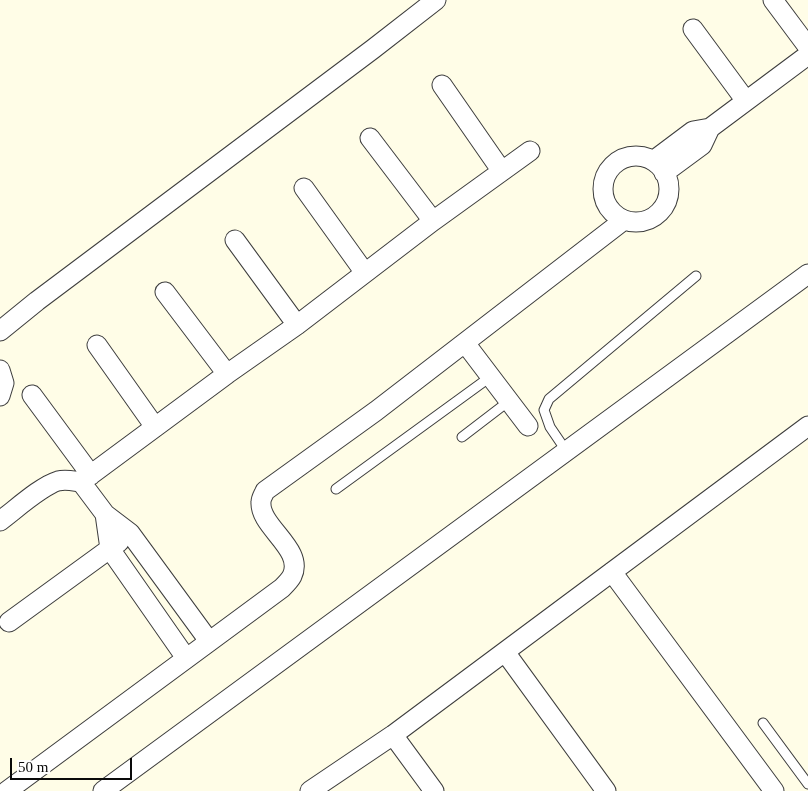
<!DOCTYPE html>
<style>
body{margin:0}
#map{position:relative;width:808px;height:791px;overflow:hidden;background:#fffde7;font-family:"Times New Roman",serif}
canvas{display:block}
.scale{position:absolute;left:10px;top:758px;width:122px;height:22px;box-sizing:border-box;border:2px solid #0a0a0a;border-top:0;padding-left:6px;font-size:15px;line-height:18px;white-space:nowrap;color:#0a0a0a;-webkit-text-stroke:4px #fff;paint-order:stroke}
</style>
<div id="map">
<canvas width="808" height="791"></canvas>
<div class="scale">50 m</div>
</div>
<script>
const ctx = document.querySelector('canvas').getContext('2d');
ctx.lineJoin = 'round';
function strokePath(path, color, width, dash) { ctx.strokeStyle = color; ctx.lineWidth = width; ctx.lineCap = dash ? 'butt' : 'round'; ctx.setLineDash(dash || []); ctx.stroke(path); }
const service = new Path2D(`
 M 462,437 L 509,401
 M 567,452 L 550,427 L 544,410 L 549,399 L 696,276
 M 336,489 L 490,377
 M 763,723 L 808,784`);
const minor = new Path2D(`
 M 773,0 L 808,47
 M 693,29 L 746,101
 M 442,85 L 501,170
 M 710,128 L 808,55
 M 370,138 L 433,221
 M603 189a33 33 0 1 1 66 0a33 33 0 1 1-66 0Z
 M 653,161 L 693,131 L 710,128 L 702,145 L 664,173
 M 304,188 L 365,273
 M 235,240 L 297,325
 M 165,292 L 227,374
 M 0,331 L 37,301 L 373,49 L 436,0
 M 465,343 L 528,426
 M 97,345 L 155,427
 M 0,370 L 4,383 L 0,396
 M 32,395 L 91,475
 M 81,482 L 227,374 L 297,325 L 433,221 L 530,151
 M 105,514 L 110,549 L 186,658
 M 0,521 C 15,510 41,486 58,481 C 66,479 73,481 81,482 L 105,514 L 130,533 L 209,641
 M 612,572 L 774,791
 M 9,622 L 119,542
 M 505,652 L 606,791
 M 393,735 L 434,791
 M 7,791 L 282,588 C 286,584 290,580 292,576 C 305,549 259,527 261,502 C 261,498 264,494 265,491 L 376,411 L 624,220
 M 103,791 L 808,274
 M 310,791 L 393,735 L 808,426`);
strokePath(service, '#3d3d3d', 11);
strokePath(minor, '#3d3d3d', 21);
strokePath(service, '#fff', 9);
strokePath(minor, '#fff', 19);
</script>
